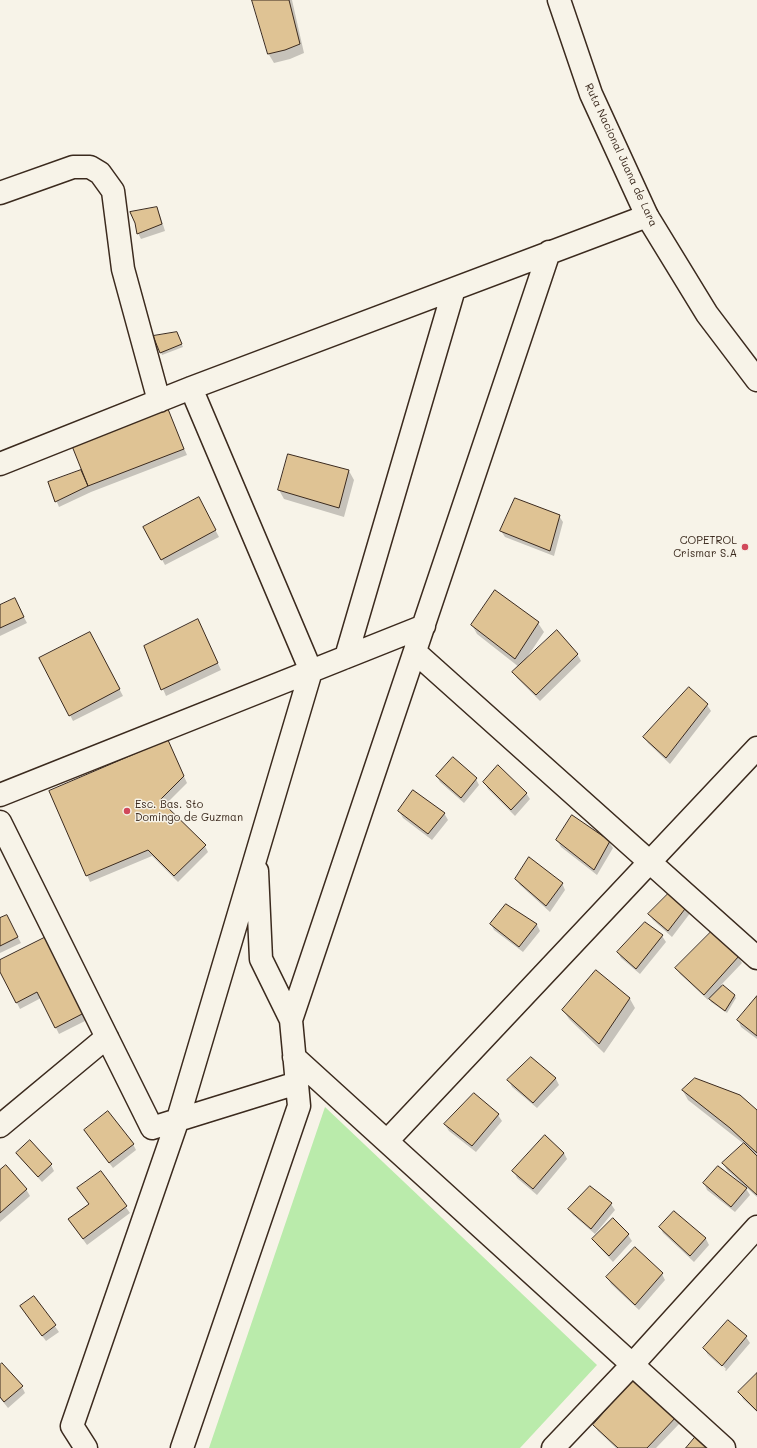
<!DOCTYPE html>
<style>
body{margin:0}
canvas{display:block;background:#f7f3e8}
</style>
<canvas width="757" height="1448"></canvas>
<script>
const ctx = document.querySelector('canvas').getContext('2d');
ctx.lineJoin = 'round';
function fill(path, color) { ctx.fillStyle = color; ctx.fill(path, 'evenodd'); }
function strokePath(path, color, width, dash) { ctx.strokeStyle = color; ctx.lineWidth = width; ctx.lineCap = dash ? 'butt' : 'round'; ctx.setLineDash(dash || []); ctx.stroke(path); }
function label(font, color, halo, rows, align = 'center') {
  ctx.font = font + ' Mali,sans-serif'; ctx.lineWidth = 3; ctx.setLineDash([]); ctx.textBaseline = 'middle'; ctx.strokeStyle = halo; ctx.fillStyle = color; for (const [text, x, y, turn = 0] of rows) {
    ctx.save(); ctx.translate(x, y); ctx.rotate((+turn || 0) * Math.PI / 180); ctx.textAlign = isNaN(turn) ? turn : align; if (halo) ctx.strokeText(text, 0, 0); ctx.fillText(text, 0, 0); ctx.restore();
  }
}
fill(new Path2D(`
 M 325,1107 L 597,1365 L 520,1448 L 209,1448 Z`), '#baebab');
fill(new Path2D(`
 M 253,0 L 292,0 L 304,53 L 290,59 L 274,63 L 268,53 Z
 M 156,209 L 160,215 L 165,231 L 141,239 L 138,233 Z
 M 154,336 L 178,336 L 183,347 L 162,355 Z
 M 168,411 L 187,455 L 91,492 L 59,507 L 49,483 L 82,470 Z
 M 349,471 L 354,480 L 344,517 L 284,499 L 279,490 Z
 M 202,505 L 219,537 L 165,565 L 144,527 Z
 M 559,516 L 563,522 L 554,556 L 505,537 L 501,531 Z
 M 0,606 L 18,606 L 27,623 L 0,636 Z
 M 538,623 L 544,632 L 526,659 L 577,654 L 581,661 L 540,701 L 517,678 L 513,672 L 519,667 L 477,634 L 472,625 Z
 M 201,627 L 221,670 L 166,696 L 145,647 Z
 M 93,639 L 123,696 L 73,721 L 70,715 Z
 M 689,689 L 707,705 L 711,711 L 670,764 L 648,743 L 644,737 Z
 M 171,748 L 187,783 L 164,806 L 205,846 L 208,852 L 178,882 L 152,856 L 90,882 L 51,792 Z
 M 437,776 L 476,779 L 479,785 L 464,803 L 440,782 Z
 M 484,782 L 526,793 L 530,799 L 515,816 L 488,789 Z
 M 399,811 L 444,813 L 448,820 L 432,840 L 403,818 Z
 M 557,840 L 609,842 L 613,848 L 597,875 L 561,847 Z
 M 516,879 L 562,883 L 565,890 L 550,912 L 520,885 Z
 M 672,891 L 691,912 L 672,937 L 653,920 L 649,914 Z
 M 506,906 L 537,925 L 540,931 L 523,952 L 494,930 L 491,924 Z
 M 0,919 L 10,922 L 21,943 L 0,953 Z
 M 662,936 L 666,942 L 640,974 L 621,958 L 618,952 Z
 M 45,939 L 87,1020 L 59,1034 L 41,998 L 20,1009 L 0,970 L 0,961 Z
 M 738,956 L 742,963 L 721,985 L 735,996 L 736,998 L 727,1013 L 711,1002 L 709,998 L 708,1000 L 680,974 L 676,968 Z
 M 596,972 L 630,999 L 635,1008 L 604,1053 L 569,1019 L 563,1010 Z
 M 757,997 L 757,1039 L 741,1027 L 738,1020 Z
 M 531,1058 L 556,1079 L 559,1085 L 537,1108 L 512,1087 L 509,1080 Z
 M 683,1091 L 757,1111 L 757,1197 L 727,1170 L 723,1163 L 744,1144 L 688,1100 Z
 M 474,1095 L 498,1115 L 502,1121 L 476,1152 L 449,1131 L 445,1125 Z
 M 85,1131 L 133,1144 L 136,1150 L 113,1168 Z
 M 17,1153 L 51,1165 L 54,1171 L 42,1182 L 21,1159 Z
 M 564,1153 L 567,1159 L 537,1195 L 517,1178 L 514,1171 Z
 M 0,1171 L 26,1189 L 30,1196 L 0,1222 Z
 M 101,1172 L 130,1213 L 87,1245 L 69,1220 L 90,1205 Z
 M 704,1183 L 745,1187 L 750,1195 L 735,1212 L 707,1190 Z
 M 590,1188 L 611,1204 L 615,1210 L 595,1234 L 573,1215 L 569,1209 Z
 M 674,1212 L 706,1239 L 709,1245 L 694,1262 L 663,1233 L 660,1227 Z
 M 613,1220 L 628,1235 L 632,1241 L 613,1262 L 597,1245 L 593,1239 Z
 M 662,1274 L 665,1280 L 639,1310 L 611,1284 L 607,1277 Z
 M 34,1297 L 59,1332 L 46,1341 L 25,1313 Z
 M 728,1321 L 746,1337 L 750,1343 L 726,1371 L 708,1355 L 705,1349 ZM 708,1351 L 726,1369 L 725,1370 L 708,1354 Z
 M 0,1367 L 22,1387 L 25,1393 L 8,1408 L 0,1398 Z
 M 757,1375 L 757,1412 L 743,1399 L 740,1392 Z
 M 677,1417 L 680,1423 L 656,1448 L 616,1448 L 598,1431 L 594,1425 Z`), '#0003');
const building = new Path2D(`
 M 252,0 L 289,0 L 300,44 L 285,50 L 268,54 Z
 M 157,207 L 162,224 L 137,234 L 135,223 L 130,212 Z
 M 177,332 L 182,344 L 160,353 L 153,336 Z
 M 168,409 L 184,449 L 88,486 L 72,446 Z
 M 288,454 L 349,470 L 339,508 L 278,490 Z
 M 81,470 L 88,486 L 55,502 L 48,482 Z
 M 199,497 L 216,530 L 161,560 L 143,527 Z
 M 515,498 L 560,515 L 550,551 L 500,531 Z
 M 495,590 L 539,622 L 515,659 L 471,625 Z
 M 15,598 L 24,617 L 0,628 L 0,605 Z
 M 198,619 L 218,663 L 161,690 L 144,646 Z
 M 557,630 L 578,654 L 536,695 L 512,672 Z
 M 90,632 L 120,689 L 69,716 L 39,658 Z
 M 689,687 L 708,704 L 666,758 L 643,737 Z
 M 168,740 L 184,776 L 160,800 L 206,845 L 174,876 L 148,850 L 86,876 L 49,791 Z
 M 453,757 L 477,778 L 461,798 L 436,776 Z
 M 498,765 L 527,793 L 511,810 L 483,782 Z
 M 413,790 L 445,813 L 428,834 L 398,811 Z
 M 572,815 L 610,841 L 594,870 L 556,840 Z
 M 529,857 L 563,883 L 546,906 L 515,879 Z
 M 672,890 L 688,905 L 668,931 L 648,914 Z
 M 506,904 L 537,924 L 519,947 L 490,924 Z
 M 7,915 L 18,937 L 0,946 L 0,918 Z
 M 645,922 L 663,935 L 636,969 L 617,952 Z
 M 712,931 L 739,956 L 704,995 L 675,968 Z
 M 46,937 L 84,1013 L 55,1028 L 37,992 L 16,1003 L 0,972 L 0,960 Z
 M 596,970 L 630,998 L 599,1044 L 562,1010 Z
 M 723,985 L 735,995 L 725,1011 L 709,999 Z
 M 757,996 L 757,1036 L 737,1020 Z
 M 531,1057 L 556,1078 L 533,1103 L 507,1080 Z
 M 695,1078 L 740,1095 L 757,1110 L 757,1153 L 730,1128 L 682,1090 Z
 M 474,1093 L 499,1114 L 472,1146 L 444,1124 Z
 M 108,1111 L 134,1144 L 109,1163 L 84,1130 Z
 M 545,1135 L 564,1153 L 533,1189 L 512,1171 Z
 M 30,1140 L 52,1164 L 38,1177 L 16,1153 Z
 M 744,1143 L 757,1156 L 757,1195 L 722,1163 Z
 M 6,1165 L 27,1189 L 0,1213 L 0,1170 Z
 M 718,1166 L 747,1188 L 731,1207 L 703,1183 Z
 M 101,1171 L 127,1206 L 83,1239 L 68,1219 L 89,1204 L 77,1188 Z
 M 590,1186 L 612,1203 L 591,1229 L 568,1209 Z
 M 674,1211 L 706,1238 L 690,1256 L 659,1227 Z
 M 613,1218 L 629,1234 L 609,1256 L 592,1239 Z
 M 635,1247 L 663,1273 L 635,1305 L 606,1277 Z
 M 34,1296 L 56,1325 L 42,1336 L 20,1306 Z
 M 728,1320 L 747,1336 L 722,1366 L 703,1348 Z
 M 2,1363 L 23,1386 L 4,1402 L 0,1397 L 0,1365 Z
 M 757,1373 L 757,1411 L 738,1392 Z
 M 636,1376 L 677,1416 L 647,1448 L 618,1448 L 593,1425 Z
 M 697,1435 L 712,1448 L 686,1448 Z`);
fill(building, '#dfc394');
strokePath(building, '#3b2a1e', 1);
const minor = new Path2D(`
 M 0,193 L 73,167 L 90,167 L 100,173 L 113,191 L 123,269 L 159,401
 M 0,464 L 191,388 L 647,216
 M 415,652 L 757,958
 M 346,657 L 454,289
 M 0,795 L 424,626
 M 0,822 L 152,1128 L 297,1083
 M 257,871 L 261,959 L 291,1020
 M 294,1057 L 724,1448
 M 0,1126 L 107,1037
 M 387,1141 L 757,748
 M 86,1448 L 72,1426 L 178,1119 L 311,671 L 191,388
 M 182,1448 L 299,1106 L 291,1020 L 549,252
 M 553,1448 L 632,1365 L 757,1227`);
const highway = new Path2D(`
 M 559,0 L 591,94 L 647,216 L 707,314 L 757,380`);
strokePath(minor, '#3b2a1e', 25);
strokePath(highway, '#3b2a1e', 25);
strokePath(minor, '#f7f3e8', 22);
strokePath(highway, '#f7f3e8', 22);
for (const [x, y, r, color] of [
 [745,547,4,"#d1495b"],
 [127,811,4,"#d1495b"]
]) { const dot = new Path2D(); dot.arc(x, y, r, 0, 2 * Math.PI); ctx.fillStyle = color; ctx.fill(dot); strokePath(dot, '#f7f3e8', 1.5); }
label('11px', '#3b2a1e', '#f7f3e8', [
 ["Ruta Nacional Juana de Lara",621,155,65]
]);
label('11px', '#3b2a1e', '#f7f3e8', [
 ["COPETROL",737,541],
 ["Crismar S.A",737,554],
 ["Esc. Bas. Sto",135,805,"left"],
 ["Domingo de Guzman",135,818,"left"]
], 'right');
</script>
